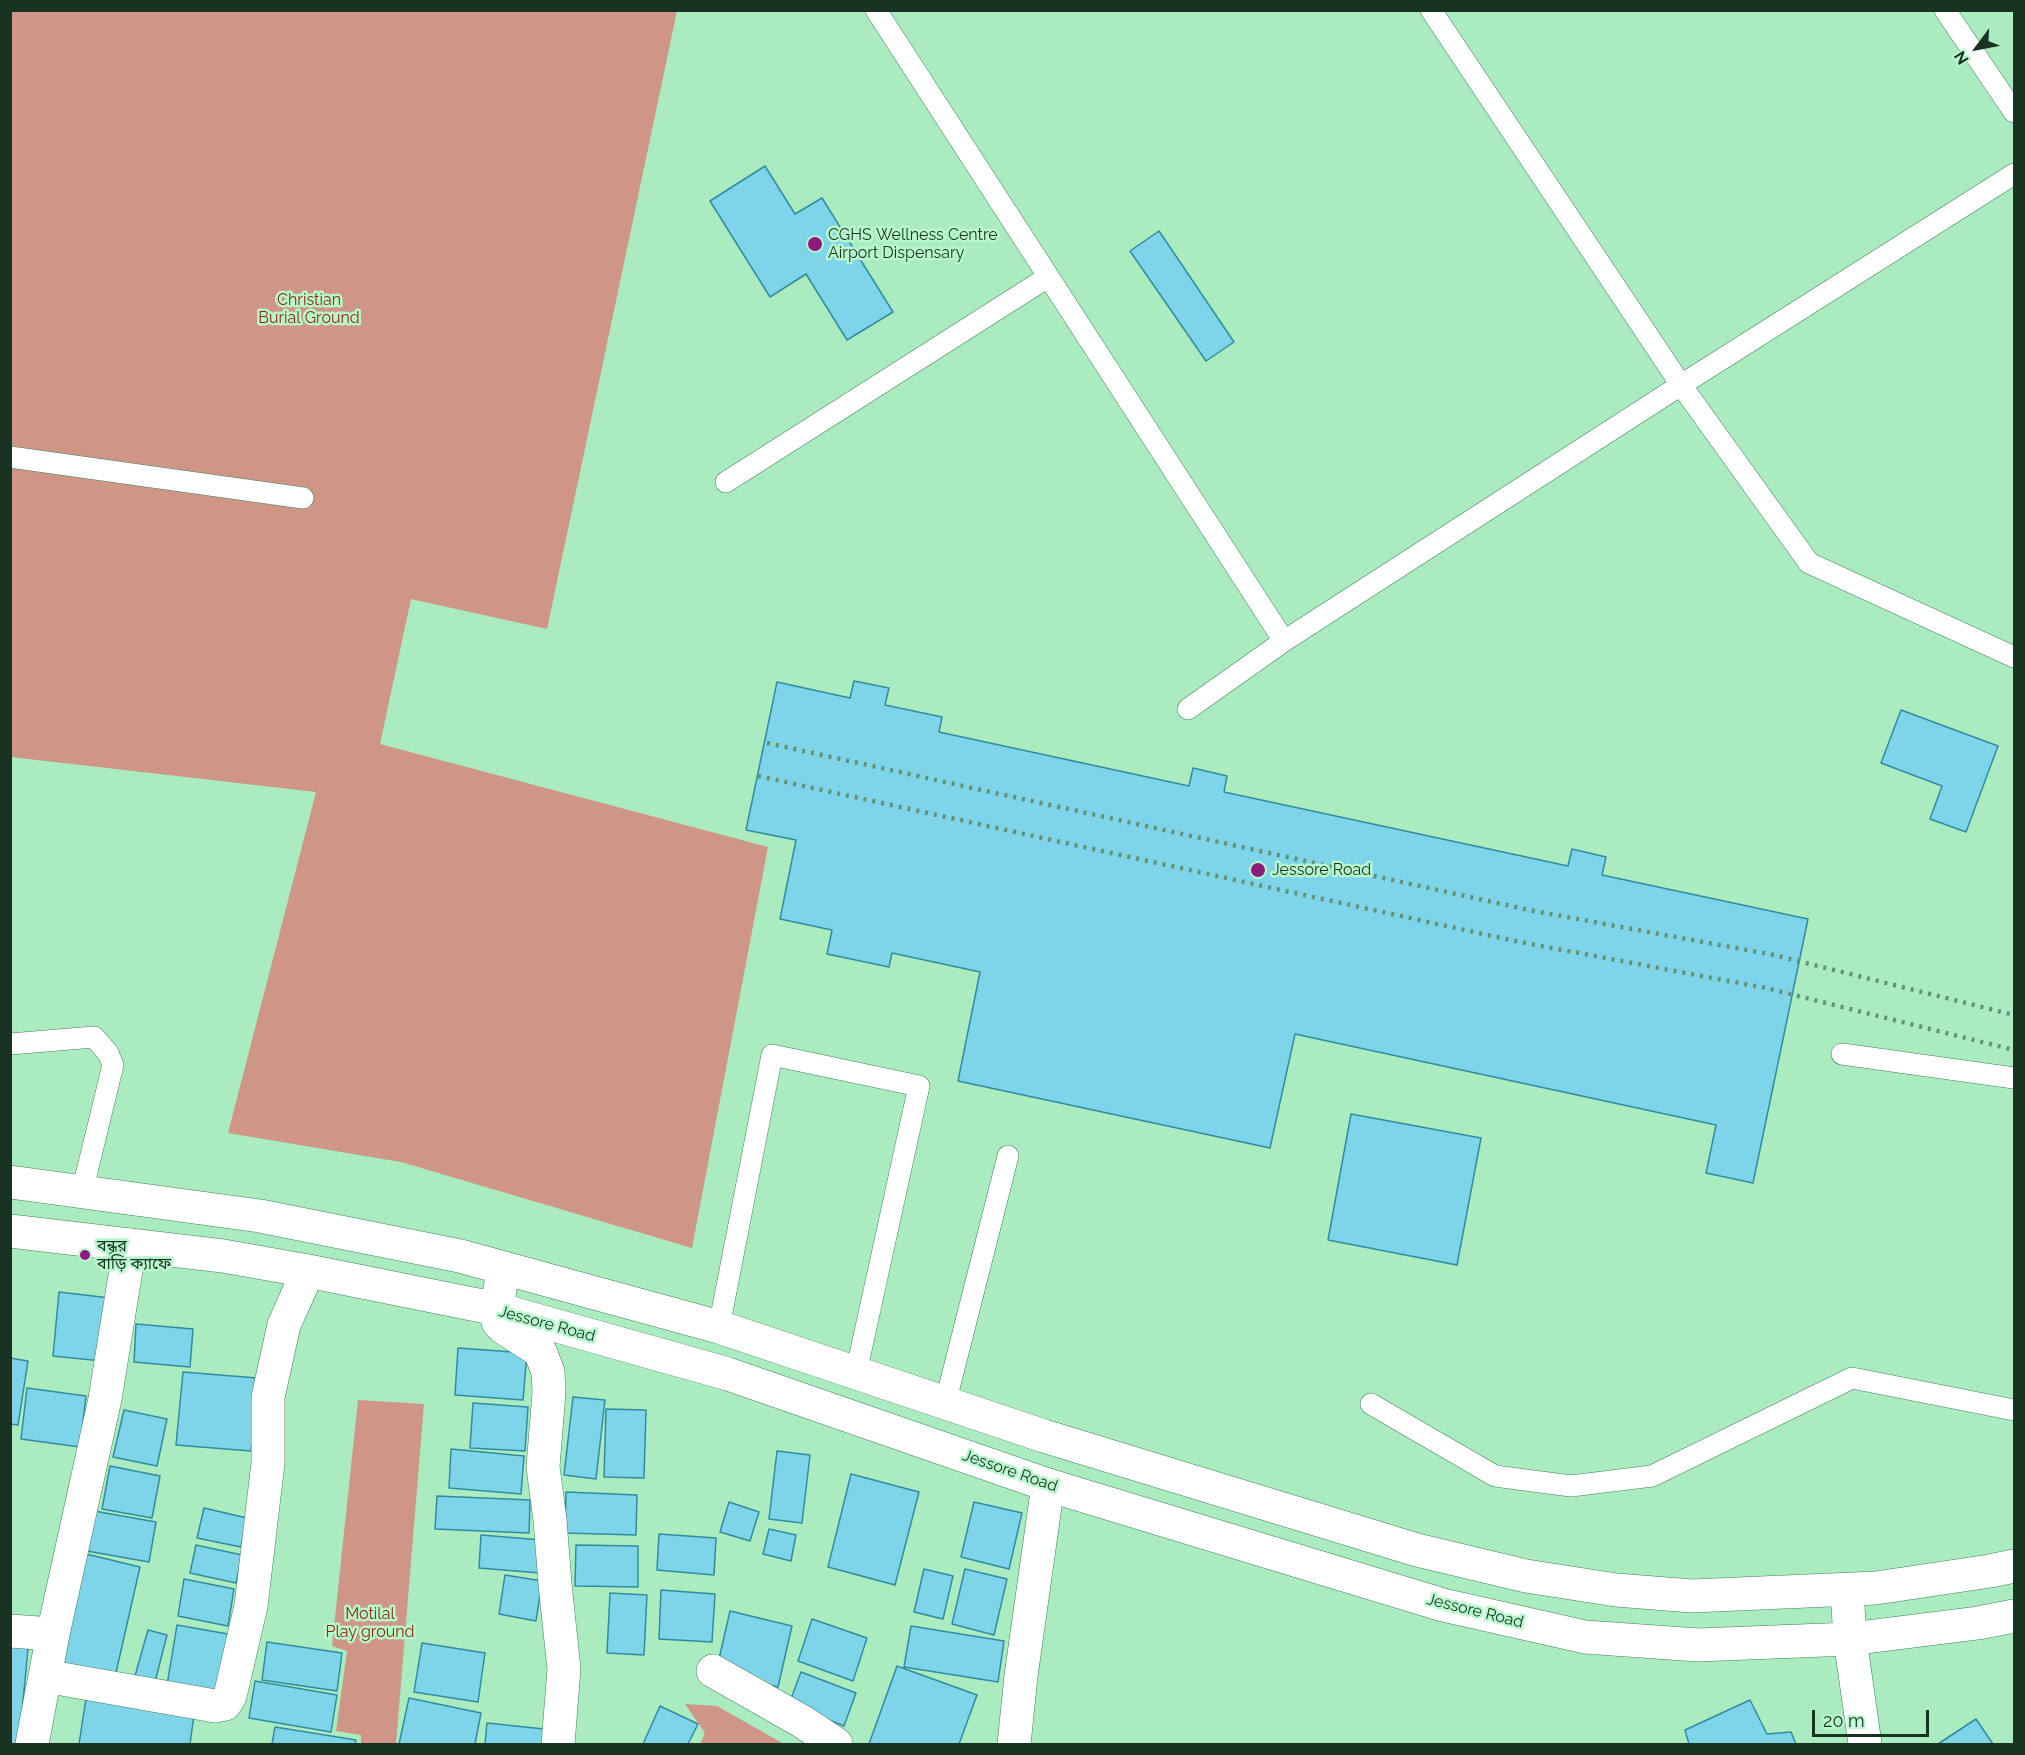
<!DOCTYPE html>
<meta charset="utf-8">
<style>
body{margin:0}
#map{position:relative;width:2025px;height:1755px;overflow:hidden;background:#aaebc0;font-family:Raleway,sans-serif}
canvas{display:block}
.frame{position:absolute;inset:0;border:12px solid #193323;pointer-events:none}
.north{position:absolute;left:1947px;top:18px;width:60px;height:60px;-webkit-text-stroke:4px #b7f8cd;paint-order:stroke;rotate:238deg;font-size:16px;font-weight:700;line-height:24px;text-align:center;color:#193323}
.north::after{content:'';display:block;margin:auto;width:21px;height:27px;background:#193323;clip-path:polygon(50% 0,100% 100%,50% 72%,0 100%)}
.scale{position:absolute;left:1812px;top:1710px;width:117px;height:27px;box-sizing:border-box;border:3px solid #193323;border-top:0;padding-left:8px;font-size:18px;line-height:21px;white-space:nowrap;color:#193323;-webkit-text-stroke:4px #b7f8cd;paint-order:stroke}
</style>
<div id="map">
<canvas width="2025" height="1755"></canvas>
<div class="frame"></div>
<div class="north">N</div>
<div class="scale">20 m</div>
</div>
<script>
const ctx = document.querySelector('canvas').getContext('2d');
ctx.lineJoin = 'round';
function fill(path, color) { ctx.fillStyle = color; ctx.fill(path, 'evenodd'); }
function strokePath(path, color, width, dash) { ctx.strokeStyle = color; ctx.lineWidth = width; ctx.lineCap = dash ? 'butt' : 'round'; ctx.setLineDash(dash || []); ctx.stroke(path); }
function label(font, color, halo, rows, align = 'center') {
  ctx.font = font + ' Raleway,"Noto Sans Bengali",sans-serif'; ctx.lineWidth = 5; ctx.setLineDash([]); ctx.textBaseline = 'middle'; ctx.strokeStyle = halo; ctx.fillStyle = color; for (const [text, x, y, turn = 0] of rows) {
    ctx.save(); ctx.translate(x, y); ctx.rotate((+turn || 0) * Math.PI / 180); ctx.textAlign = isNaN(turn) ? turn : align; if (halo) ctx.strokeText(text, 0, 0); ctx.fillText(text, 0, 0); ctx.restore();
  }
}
fill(new Path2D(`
 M 11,11 L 677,11 L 547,629 L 411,599 L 380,744 L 768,847 L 692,1248 L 401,1162 L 228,1133 L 316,792 L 11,757 Z
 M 358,1400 L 424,1404 L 396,1744 L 361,1744 L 361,1735 L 336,1731 L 347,1651 L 332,1646 Z
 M 685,1704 L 717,1706 L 784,1744 L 700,1744 L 705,1733 Z`), '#cf9687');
const building = new Path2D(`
 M 765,166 L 795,214 L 822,198 L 893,312 L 847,340 L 806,274 L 770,297 L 710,201 Z
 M 1159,231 L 1234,342 L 1206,361 L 1130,251 Z
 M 854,681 L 889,688 L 885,705 L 942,717 L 939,732 L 1189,786 L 1193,768 L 1227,776 L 1224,792 L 1568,866 L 1572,849 L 1606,857 L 1602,875 L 1808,919 L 1753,1183 L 1706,1173 L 1716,1125 L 1295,1034 L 1270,1148 L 958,1081 L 980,972 L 892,953 L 889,967 L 827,954 L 832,930 L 780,919 L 796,840 L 746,830 L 777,682 L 850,698 Z
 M 1901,710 L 1998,746 L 1966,832 L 1930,819 L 1942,786 L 1881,763 Z
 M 1351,1114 L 1481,1138 L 1457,1265 L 1328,1240 Z
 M 59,1292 L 110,1298 L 102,1361 L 53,1356 Z
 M 136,1324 L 193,1329 L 190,1367 L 134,1362 Z
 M 458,1348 L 527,1353 L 523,1400 L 455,1395 Z
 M 10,1358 L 28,1361 L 18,1425 L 10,1424 Z
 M 183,1372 L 257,1378 L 251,1451 L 176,1445 Z
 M 27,1388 L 86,1396 L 80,1447 L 21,1439 Z
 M 573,1397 L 605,1400 L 596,1479 L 564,1475 Z
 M 473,1403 L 528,1407 L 525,1451 L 470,1448 Z
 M 606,1409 L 646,1410 L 644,1478 L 604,1477 Z
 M 124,1410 L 167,1419 L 157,1466 L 113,1457 Z
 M 451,1449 L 524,1456 L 521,1494 L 449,1488 Z
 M 777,1451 L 810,1455 L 802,1523 L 769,1519 Z
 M 110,1466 L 160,1476 L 152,1518 L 102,1509 Z
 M 851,1474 L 919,1492 L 895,1585 L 828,1567 Z
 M 566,1492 L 637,1495 L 636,1535 L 565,1533 Z
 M 437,1496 L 530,1500 L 529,1533 L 435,1529 Z
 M 729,1502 L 759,1512 L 750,1541 L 720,1532 Z
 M 974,1502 L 1022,1513 L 1009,1569 L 961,1557 Z
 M 204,1508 L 247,1518 L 241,1547 L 197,1538 Z
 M 94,1511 L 156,1522 L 149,1562 L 87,1551 Z
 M 769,1529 L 796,1535 L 791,1561 L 763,1554 Z
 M 659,1534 L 716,1538 L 714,1575 L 657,1570 Z
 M 481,1535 L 542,1540 L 540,1573 L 479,1568 Z
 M 196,1545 L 242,1555 L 236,1583 L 190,1573 Z
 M 576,1545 L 638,1546 L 638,1587 L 575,1586 Z
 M 86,1554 L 140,1567 L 115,1677 L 61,1664 Z
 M 924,1569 L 953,1576 L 943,1619 L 914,1612 Z
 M 965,1569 L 1007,1579 L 994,1635 L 952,1624 Z
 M 505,1575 L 542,1581 L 536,1621 L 499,1614 Z
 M 184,1579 L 234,1589 L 228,1626 L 178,1616 Z
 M 661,1590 L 715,1594 L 712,1642 L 659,1639 Z
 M 610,1593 L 647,1595 L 644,1655 L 607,1653 Z
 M 730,1611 L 792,1626 L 778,1687 L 716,1672 Z
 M 812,1619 L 867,1638 L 853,1681 L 798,1661 Z
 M 177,1625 L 228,1634 L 217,1693 L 167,1685 Z
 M 911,1626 L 1004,1641 L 998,1682 L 904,1667 Z
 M 148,1630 L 167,1635 L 155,1682 L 135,1676 Z
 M 10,1636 L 29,1638 L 19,1744 L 10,1744 Z
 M 267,1642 L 342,1653 L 337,1691 L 262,1680 Z
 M 422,1643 L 485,1653 L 478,1702 L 414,1692 Z
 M 897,1666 L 977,1695 L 959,1744 L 869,1744 Z
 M 801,1672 L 856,1693 L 844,1726 L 789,1704 Z
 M 255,1681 L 337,1695 L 331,1732 L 249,1718 Z
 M 87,1692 L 195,1708 L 190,1744 L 79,1744 Z
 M 409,1698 L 481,1713 L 475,1744 L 399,1744 Z
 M 1750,1700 L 1767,1734 L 1791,1732 L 1796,1744 L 1689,1744 L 1685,1730 Z
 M 660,1706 L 698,1724 L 688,1744 L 643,1744 Z
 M 1976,1719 L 1993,1744 L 1938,1744 Z
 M 487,1723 L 544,1729 L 542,1744 L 485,1744 Z
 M 275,1727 L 356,1740 L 355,1744 L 272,1744 Z`);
fill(building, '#7ed4e9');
strokePath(building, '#328c9f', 1.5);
const lane = new Path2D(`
 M 876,10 L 1284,641
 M 1431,10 L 1681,385 L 1809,563 L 2014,657
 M 1945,10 L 2014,112
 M 10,457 L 303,498
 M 726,482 L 1048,277
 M 1188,709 L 1284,641 L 1681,385 L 2014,174
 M 10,1044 L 94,1037 L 108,1053 L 113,1065 L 82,1192
 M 1842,1054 L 2014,1078
 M 719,1327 L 772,1055 L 919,1086 L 856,1373
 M 945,1404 L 1008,1156
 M 1371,1404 L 1495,1476 L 1571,1486 L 1652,1476 L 1852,1378 L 2014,1410`);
const street = new Path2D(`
 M 503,1269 L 497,1309 L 498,1322 L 504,1328 L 540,1351 L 548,1372 L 549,1392 L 543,1467 L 550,1520 L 555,1584 L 564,1669 L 558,1744
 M 1847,1590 L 1850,1639 L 1865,1744
 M 10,1631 L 53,1634
 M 713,1671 L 803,1722 L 836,1744
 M 45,1676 L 215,1706 L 225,1704 L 230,1696 L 251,1606 L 268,1463 L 268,1397 L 284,1325 L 308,1271
 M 32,1744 L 53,1634 L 105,1399 L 130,1245
 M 1014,1744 L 1021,1676 L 1048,1485`);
const primary = new Path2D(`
 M 10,1182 L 260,1216 L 460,1256 L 719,1327 L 1044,1436 L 1417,1550 L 1526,1576 L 1616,1590 L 1692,1596 L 1876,1588 L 1990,1571 L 2014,1566
 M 10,1231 L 223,1256 L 308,1271 L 497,1309 L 728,1374 L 1048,1485 L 1443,1605 L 1585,1637 L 1698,1645 L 1850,1639 L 1978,1623 L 2014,1616`);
strokePath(lane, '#41805a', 22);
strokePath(street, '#41805a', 34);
strokePath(primary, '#41805a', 34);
strokePath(lane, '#fff', 21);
strokePath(street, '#fff', 33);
strokePath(primary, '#fff', 33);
strokePath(new Path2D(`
 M 767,743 L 1534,911 L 1774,955 L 2014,1015
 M 758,776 L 1520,942 L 1766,988 L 2014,1050`), '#639173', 4.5, [3, 6]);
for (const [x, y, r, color] of [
 [815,244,8,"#8d1a7c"],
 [1258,870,8,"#8d1a7c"],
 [85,1255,6,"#8d1a7c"]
]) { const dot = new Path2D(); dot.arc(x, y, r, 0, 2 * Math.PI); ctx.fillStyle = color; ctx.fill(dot); strokePath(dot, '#b7f8cd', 2); }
label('16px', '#193323', '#b7f8cd', [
 ["CGHS Wellness Centre",828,235],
 ["Airport Dispensary",828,253],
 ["Jessore Road",1272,870],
 ["বন্ধুর",97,1246],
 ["বাড়ি ক্যাফে",97,1264]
], 'left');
label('16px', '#922909', '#b7f8cd', [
 ["Christian",309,300],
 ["Burial Ground",309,318],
 ["Motilal",370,1614],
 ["Play ground",370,1632]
]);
label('16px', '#193323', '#b7f8cd', [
 ["Jessore Road",547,1324,15],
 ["Jessore Road",1010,1471,19],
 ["Jessore Road",1475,1611,14]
]);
</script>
